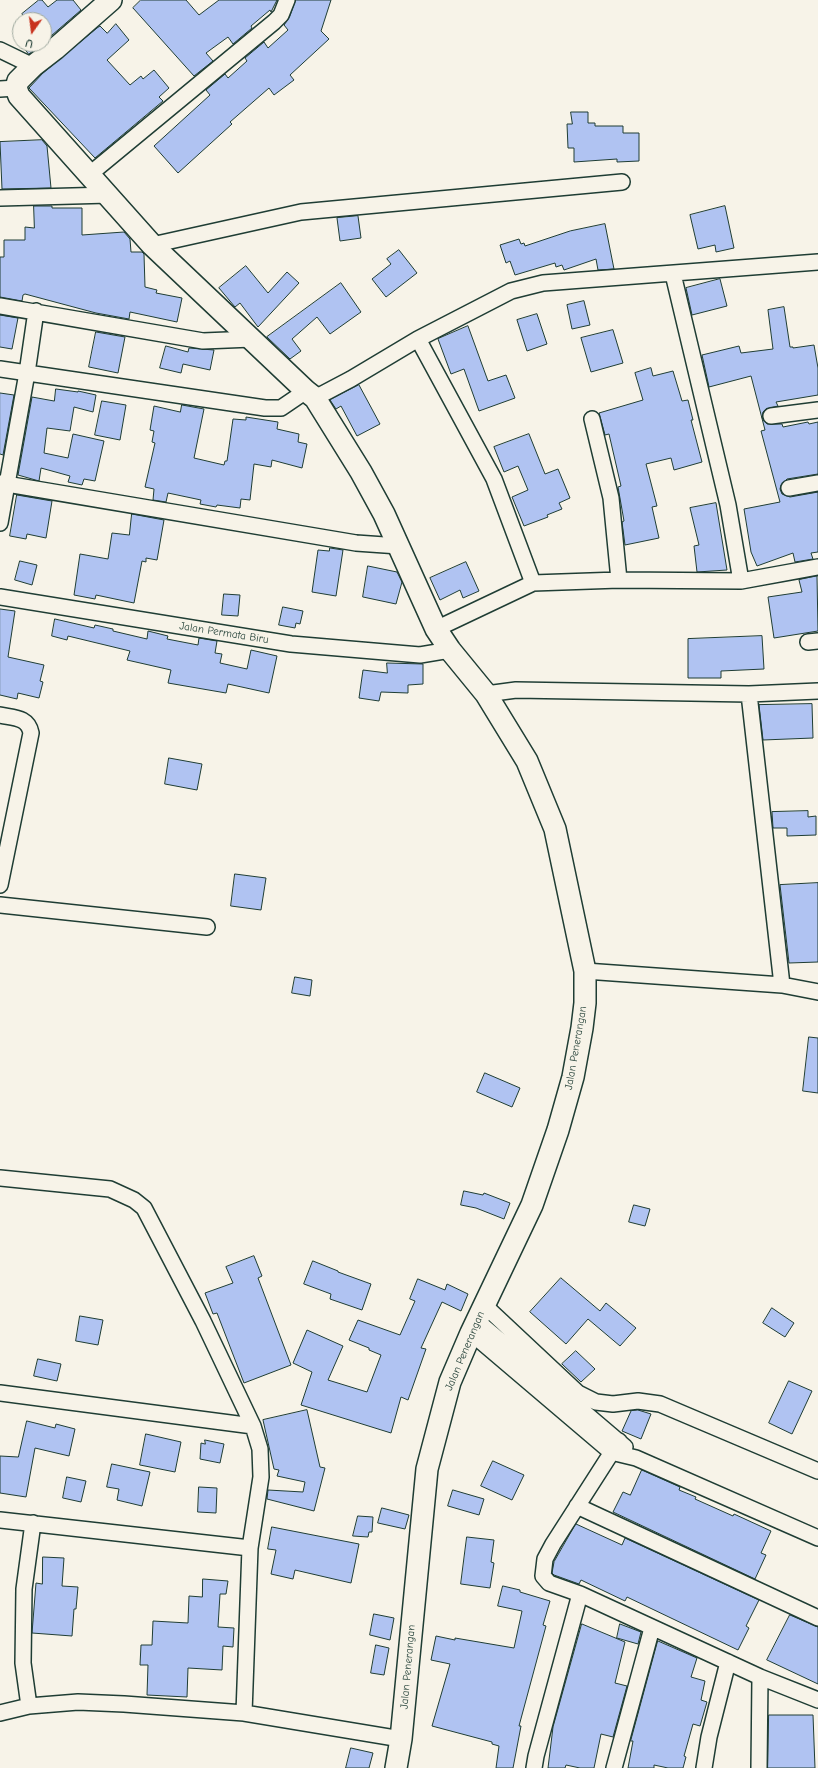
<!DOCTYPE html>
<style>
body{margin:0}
#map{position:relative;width:818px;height:1768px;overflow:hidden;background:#f7f3e8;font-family:"Comic Neue",sans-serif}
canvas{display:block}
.north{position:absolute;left:12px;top:12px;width:40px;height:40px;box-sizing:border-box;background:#f7f3e8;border:1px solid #a1aaa0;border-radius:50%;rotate:194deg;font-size:11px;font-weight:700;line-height:16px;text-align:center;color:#1f3d34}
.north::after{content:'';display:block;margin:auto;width:14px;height:18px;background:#c8321e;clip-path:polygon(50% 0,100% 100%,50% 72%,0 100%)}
</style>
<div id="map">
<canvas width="818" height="1768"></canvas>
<div class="north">U</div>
</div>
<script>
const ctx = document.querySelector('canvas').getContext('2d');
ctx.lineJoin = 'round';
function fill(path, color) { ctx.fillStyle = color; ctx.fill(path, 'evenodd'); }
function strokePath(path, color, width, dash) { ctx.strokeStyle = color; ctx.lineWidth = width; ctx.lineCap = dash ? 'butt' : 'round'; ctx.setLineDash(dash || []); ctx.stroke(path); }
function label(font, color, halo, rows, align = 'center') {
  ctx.font = font + ' "Comic Neue",sans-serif'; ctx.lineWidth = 3; ctx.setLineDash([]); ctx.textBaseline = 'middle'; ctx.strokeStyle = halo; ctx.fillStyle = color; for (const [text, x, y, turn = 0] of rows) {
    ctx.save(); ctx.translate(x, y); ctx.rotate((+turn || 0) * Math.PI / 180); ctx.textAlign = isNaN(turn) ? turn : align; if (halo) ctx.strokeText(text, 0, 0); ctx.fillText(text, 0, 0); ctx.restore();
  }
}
const building = new Path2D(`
 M 39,0 L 42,0 L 48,7 L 57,0 L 73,0 L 81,10 L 44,42 L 44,20 L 27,20 L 22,14 Z
 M 141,0 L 186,0 L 199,15 L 219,0 L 277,0 L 271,12 L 270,10 L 251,26 L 252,28 L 233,44 L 228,37 L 206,53 L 213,61 L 194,76 L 133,8 Z
 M 296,0 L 331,0 L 321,31 L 329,39 L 290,75 L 294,80 L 274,95 L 269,88 L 230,122 L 232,124 L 178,173 L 154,146 L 210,95 L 206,90 L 225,74 L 228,78 L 247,61 L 245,58 L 264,42 L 268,48 L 288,30 L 284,25 L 289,18 Z
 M 116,24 L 129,40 L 107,60 L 130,85 L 141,76 L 143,79 L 154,70 L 169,88 L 159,97 L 163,101 L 95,158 L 29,88 L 43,73 L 97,28 L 100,26 L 107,33 Z
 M 21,44 L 42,44 L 29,54 Z
 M 571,112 L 588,112 L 588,123 L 595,123 L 595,126 L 623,126 L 623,133 L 639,133 L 639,161 L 617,162 L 617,159 L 574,162 L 574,148 L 568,148 L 567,124 L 572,124 Z
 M 42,140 L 47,146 L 51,188 L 2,189 L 0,142 Z
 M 34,206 L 52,206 L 52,208 L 82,208 L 82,235 L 124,232 L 130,239 L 131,252 L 142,252 L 144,254 L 145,287 L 157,290 L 156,293 L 182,298 L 177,322 L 130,312 L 129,319 L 96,313 L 25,294 L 23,295 L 22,301 L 0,297 L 0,257 L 4,257 L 4,240 L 25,240 L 25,227 L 34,228 Z
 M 725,206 L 734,248 L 716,252 L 715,245 L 698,249 L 690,215 Z
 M 358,216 L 361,238 L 340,241 L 337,218 Z
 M 605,224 L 614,269 L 598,270 L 596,259 L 564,270 L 562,265 L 556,267 L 555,263 L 515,275 L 510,261 L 506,263 L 500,245 L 519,239 L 521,244 L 524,243 L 525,246 L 570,231 Z
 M 399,250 L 417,273 L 386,297 L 372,279 L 391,264 L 387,259 Z
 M 246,266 L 268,293 L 287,272 L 299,283 L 258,327 L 240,303 L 235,307 L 219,288 Z
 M 720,279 L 727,306 L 692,315 L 686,288 Z
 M 341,283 L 361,312 L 330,334 L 317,317 L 292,339 L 301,351 L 290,359 L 267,337 Z
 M 584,301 L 590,325 L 572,329 L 567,305 Z
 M 784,307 L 790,347 L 793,347 L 793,348 L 814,345 L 818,368 L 818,395 L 776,402 L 778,406 L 766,409 L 763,412 L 762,418 L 767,424 L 782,424 L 783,427 L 808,422 L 809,424 L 818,422 L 818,474 L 787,479 L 781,485 L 780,489 L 782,494 L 790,497 L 818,492 L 818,552 L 811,553 L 813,559 L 795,562 L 793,553 L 757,566 L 751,552 L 744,509 L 780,502 L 761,431 L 765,430 L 751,376 L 709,387 L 702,355 L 739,346 L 741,353 L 773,349 L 768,310 Z
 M 537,314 L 547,344 L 527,351 L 517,320 Z
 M 0,315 L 18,318 L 12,349 L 0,347 Z
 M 468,326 L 488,381 L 506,375 L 515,398 L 479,411 L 464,369 L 451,374 L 438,339 Z
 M 613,330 L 623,363 L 591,372 L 581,338 Z
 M 96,332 L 125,337 L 118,373 L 89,367 Z
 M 166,346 L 188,352 L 189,348 L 214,350 L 210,370 L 183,364 L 181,373 L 160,368 Z
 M 651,368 L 653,376 L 673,371 L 682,401 L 688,400 L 693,420 L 691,420 L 702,462 L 674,470 L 671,458 L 646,464 L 657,506 L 652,507 L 659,538 L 625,545 L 622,522 L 624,521 L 618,487 L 621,486 L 609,434 L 605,435 L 599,413 L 643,400 L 635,373 Z
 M 359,385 L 380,424 L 357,436 L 341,406 L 336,409 L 330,400 Z
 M 56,389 L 78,392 L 78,391 L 96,395 L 93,412 L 74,407 L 70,431 L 47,428 L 44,453 L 68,458 L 73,434 L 104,441 L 95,481 L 84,479 L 82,485 L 68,482 L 70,476 L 41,468 L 39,481 L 18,475 L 32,397 L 54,401 Z
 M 0,393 L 14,395 L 3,455 L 0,454 Z
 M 102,401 L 126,405 L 120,440 L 95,435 Z
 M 182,405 L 204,409 L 194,458 L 224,465 L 225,461 L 227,461 L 233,419 L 246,420 L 246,417 L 278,422 L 277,429 L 299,434 L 298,442 L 307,444 L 302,468 L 272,460 L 271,467 L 254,464 L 250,500 L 241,499 L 240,508 L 217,505 L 216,507 L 200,504 L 201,500 L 168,493 L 166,502 L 153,500 L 154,489 L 145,487 L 155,443 L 152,442 L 154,431 L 150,430 L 154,406 L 180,412 Z
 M 529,434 L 545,474 L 558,469 L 570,498 L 559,503 L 562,509 L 547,515 L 548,517 L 524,526 L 512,497 L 528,490 L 518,466 L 504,472 L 494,447 Z
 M 17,495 L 52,501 L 46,538 L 27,534 L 26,539 L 10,536 Z
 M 716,503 L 727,570 L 697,572 L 694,546 L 699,545 L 690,508 Z
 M 132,514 L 164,520 L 157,560 L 146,558 L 146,562 L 142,561 L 134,603 L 96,595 L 95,599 L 74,595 L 80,554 L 108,559 L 112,533 L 129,535 Z
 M 330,548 L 343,550 L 336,596 L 312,592 L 318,550 L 329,551 Z
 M 20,561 L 37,565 L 32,585 L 15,580 Z
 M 466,562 L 479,591 L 463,598 L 460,590 L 440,600 L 430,578 Z
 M 368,566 L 397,572 L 402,582 L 396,604 L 363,597 Z
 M 817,576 L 818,631 L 774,638 L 768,597 L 802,592 L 799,580 Z
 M 224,594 L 240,595 L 238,616 L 222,615 Z
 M 283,607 L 303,611 L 300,624 L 296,623 L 295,628 L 279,625 Z
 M 0,609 L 15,611 L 8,657 L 44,665 L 40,681 L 43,682 L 39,698 L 18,693 L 17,699 L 0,695 Z
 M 55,619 L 94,628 L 95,625 L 113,629 L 113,631 L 147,639 L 148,631 L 168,636 L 167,639 L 198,645 L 199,638 L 217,641 L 215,653 L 222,654 L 220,663 L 247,669 L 251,650 L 277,656 L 269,693 L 228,684 L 226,693 L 168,683 L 171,670 L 127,660 L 130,651 L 68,636 L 67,640 L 52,636 Z
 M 762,636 L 764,669 L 721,671 L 721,678 L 688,678 L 688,639 Z
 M 387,663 L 423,664 L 423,684 L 408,685 L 408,693 L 381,692 L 379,701 L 359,698 L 363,670 L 387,673 Z
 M 812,704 L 813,738 L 763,740 L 759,705 Z
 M 169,758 L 202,764 L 197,790 L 165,784 Z
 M 808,811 L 808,817 L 816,816 L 816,835 L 787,836 L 787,828 L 773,828 L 772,812 Z
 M 235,874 L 266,878 L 261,910 L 231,906 Z
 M 818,883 L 818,962 L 789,963 L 780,885 Z
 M 295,977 L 312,980 L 310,996 L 292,993 Z
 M 809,1037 L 818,1038 L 818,1093 L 803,1091 Z
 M 485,1073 L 520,1088 L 512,1107 L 477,1092 Z
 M 464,1191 L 483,1195 L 484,1193 L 510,1203 L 504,1219 L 476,1208 L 461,1205 Z
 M 634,1205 L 650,1209 L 645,1226 L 629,1222 Z
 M 254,1256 L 262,1276 L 258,1278 L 291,1365 L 244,1383 L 217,1313 L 213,1314 L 205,1293 L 233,1283 L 226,1267 Z
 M 313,1261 L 338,1271 L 338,1272 L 371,1284 L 362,1310 L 330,1299 L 331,1294 L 304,1284 Z
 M 561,1278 L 600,1311 L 606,1303 L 636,1328 L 620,1346 L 588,1319 L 566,1344 L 530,1312 Z
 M 418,1279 L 445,1290 L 447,1284 L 468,1294 L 461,1311 L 442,1302 L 421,1348 L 426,1349 L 408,1400 L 401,1397 L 391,1433 L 301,1405 L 312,1372 L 293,1363 L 307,1330 L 343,1346 L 328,1380 L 367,1392 L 381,1355 L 369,1350 L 369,1348 L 349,1340 L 358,1320 L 400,1335 L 415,1301 L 410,1299 Z
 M 772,1308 L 794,1323 L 785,1337 L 763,1323 Z
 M 80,1316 L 103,1320 L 98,1345 L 76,1341 Z
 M 576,1351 L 595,1369 L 581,1382 L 562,1364 Z
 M 38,1359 L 61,1364 L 57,1381 L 34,1376 Z
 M 789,1381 L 812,1391 L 792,1434 L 769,1423 Z
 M 307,1410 L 320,1467 L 325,1468 L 314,1511 L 267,1499 L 268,1490 L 303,1492 L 305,1482 L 277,1476 L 279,1470 L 274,1469 L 263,1420 Z
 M 638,1410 L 651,1414 L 641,1439 L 622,1431 L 631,1411 Z
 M 27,1421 L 55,1428 L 56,1424 L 75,1429 L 69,1456 L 35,1448 L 26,1497 L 0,1493 L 0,1456 L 18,1457 Z
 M 146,1434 L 181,1442 L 175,1472 L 140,1465 Z
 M 205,1440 L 224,1444 L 220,1463 L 200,1459 L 201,1443 L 205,1444 Z
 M 493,1461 L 524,1475 L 512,1500 L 481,1486 Z
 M 112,1464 L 150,1472 L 142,1506 L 117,1500 L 119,1489 L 107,1487 Z
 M 642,1470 L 680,1487 L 679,1490 L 696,1497 L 695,1499 L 733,1516 L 734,1514 L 771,1531 L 761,1553 L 766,1555 L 755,1579 L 613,1512 L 623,1492 L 630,1495 Z
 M 67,1477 L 86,1481 L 81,1502 L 63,1498 Z
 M 199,1487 L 217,1488 L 216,1513 L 198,1512 Z
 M 453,1490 L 484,1499 L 479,1515 L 448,1506 Z
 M 382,1508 L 409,1515 L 405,1529 L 378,1523 Z
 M 358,1516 L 373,1517 L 372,1532 L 369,1532 L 368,1537 L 353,1536 Z
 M 576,1524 L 622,1545 L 625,1538 L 759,1600 L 746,1626 L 749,1628 L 738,1650 L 627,1597 L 625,1601 L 581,1580 L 579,1584 L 554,1575 L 552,1573 L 554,1562 Z
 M 272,1527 L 359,1544 L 351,1583 L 295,1570 L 293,1579 L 271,1574 L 276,1550 L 268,1549 Z
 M 467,1537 L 494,1540 L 491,1562 L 494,1563 L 490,1588 L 461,1584 Z
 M 43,1557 L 64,1558 L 62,1586 L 78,1587 L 76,1609 L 74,1609 L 72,1636 L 32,1633 L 36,1583 L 42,1584 Z
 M 203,1579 L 228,1581 L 226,1594 L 220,1594 L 218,1627 L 234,1628 L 233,1647 L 223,1646 L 222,1670 L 188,1668 L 187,1697 L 147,1695 L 148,1665 L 140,1665 L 141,1645 L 152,1645 L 153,1621 L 188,1623 L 189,1596 L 202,1597 Z
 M 503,1586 L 520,1590 L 520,1592 L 550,1601 L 543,1625 L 546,1626 L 519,1726 L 521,1726 L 513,1768 L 496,1768 L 499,1746 L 492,1744 L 492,1742 L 432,1726 L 450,1664 L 431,1660 L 436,1636 L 455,1640 L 455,1638 L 514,1648 L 522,1611 L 498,1606 Z
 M 374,1614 L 394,1618 L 390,1640 L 370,1635 Z
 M 790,1615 L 818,1627 L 818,1684 L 767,1660 Z
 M 582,1624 L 625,1642 L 615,1683 L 627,1686 L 613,1737 L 601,1734 L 594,1768 L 580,1768 L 566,1765 L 565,1768 L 548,1768 L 553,1727 Z
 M 620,1624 L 641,1632 L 638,1644 L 617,1638 Z
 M 658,1641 L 697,1658 L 691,1677 L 705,1681 L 701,1700 L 707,1702 L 700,1726 L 693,1724 L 684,1756 L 686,1757 L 683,1768 L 668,1768 L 654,1765 L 654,1768 L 628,1768 L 633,1741 L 631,1741 Z
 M 376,1645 L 389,1648 L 384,1675 L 371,1673 Z
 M 769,1715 L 813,1715 L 815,1768 L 768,1768 Z
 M 351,1748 L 373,1753 L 369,1768 L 346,1768 Z`);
fill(building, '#b0c3f2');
strokePath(building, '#1f3d34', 1);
const street = new Path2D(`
 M 0,50 L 33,66
 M 0,89 L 16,88
 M 90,174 L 274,22 L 281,15 L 287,0
 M 0,198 L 109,195
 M 152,245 L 301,212 L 622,182
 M 0,306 L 203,341 L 252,339
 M 418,339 L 494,479 L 533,583
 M 0,369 L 265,408 L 281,408 L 306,391
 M 315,398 L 351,379 L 418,339 L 511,291 L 543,283 L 818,262
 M 771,416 L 818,410
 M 592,419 L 611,498 L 619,580
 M 0,483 L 356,543 L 399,546
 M 789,488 L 818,483
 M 0,523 L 27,373 L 36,311
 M 741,581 L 818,567
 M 0,597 L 291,644 L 420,655 L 450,650
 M 436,629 L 533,583 L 619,580 L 741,581 L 728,505 L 673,274
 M 808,642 L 818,641
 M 486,694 L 516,690 L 749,694 L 818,691
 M 749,694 L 782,985
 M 0,715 C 14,718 28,717 31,733 L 0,885
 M 0,905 L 207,927
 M 585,971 L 782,985 L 818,992
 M 0,1178 L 110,1189 L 134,1200 L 144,1208 L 203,1321 L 253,1426 L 260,1449 L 261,1477 L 250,1548 L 244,1713
 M 484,1305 L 578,1393 L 596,1402 L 613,1404 L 638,1401 L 660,1404 L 818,1471
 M 477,1321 L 625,1447
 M 471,1333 L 611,1452 L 636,1458 L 818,1538
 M 0,1393 L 253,1426
 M 619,1441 L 553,1544 L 545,1559 L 543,1576 L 549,1583 L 580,1594 L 760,1677 L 818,1700
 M 577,1506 L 818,1618
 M 0,1520 L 250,1548
 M 29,1706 L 23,1663 L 24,1589 L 33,1523
 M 0,1713 L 29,1706 L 78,1702 L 124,1704 L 244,1713 L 401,1739
 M 534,1768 L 536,1756 L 580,1594
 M 614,1768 L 652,1628
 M 704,1768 L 709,1737 L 728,1662
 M 759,1768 L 760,1677`);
const secondary = new Path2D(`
 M 111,0 L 55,49 L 33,66 L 18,81 L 16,88 L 19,96 L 152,245 L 306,391 L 315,398 L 361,472 L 384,514 L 436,629 L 450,650 L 486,694 L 527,761 L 555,829 L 585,971 L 585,1003 L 582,1028 L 573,1077 L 558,1130 L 532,1205 L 471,1333 L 450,1382 L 427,1469 L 401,1739 L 396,1768`);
strokePath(street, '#1f3d34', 18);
strokePath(secondary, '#1f3d34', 24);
strokePath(street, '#f7f3e8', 15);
strokePath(secondary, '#f7f3e8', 21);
label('11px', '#1f3d34', '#f7f3e8', [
 ["Jalan Permata Biru",224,633,9],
 ["Jalan Penerangan",576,1048,-80],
 ["Jalan Penerangan",465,1351,-67],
 ["Jalan Penerangan",408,1667,-85]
]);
</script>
